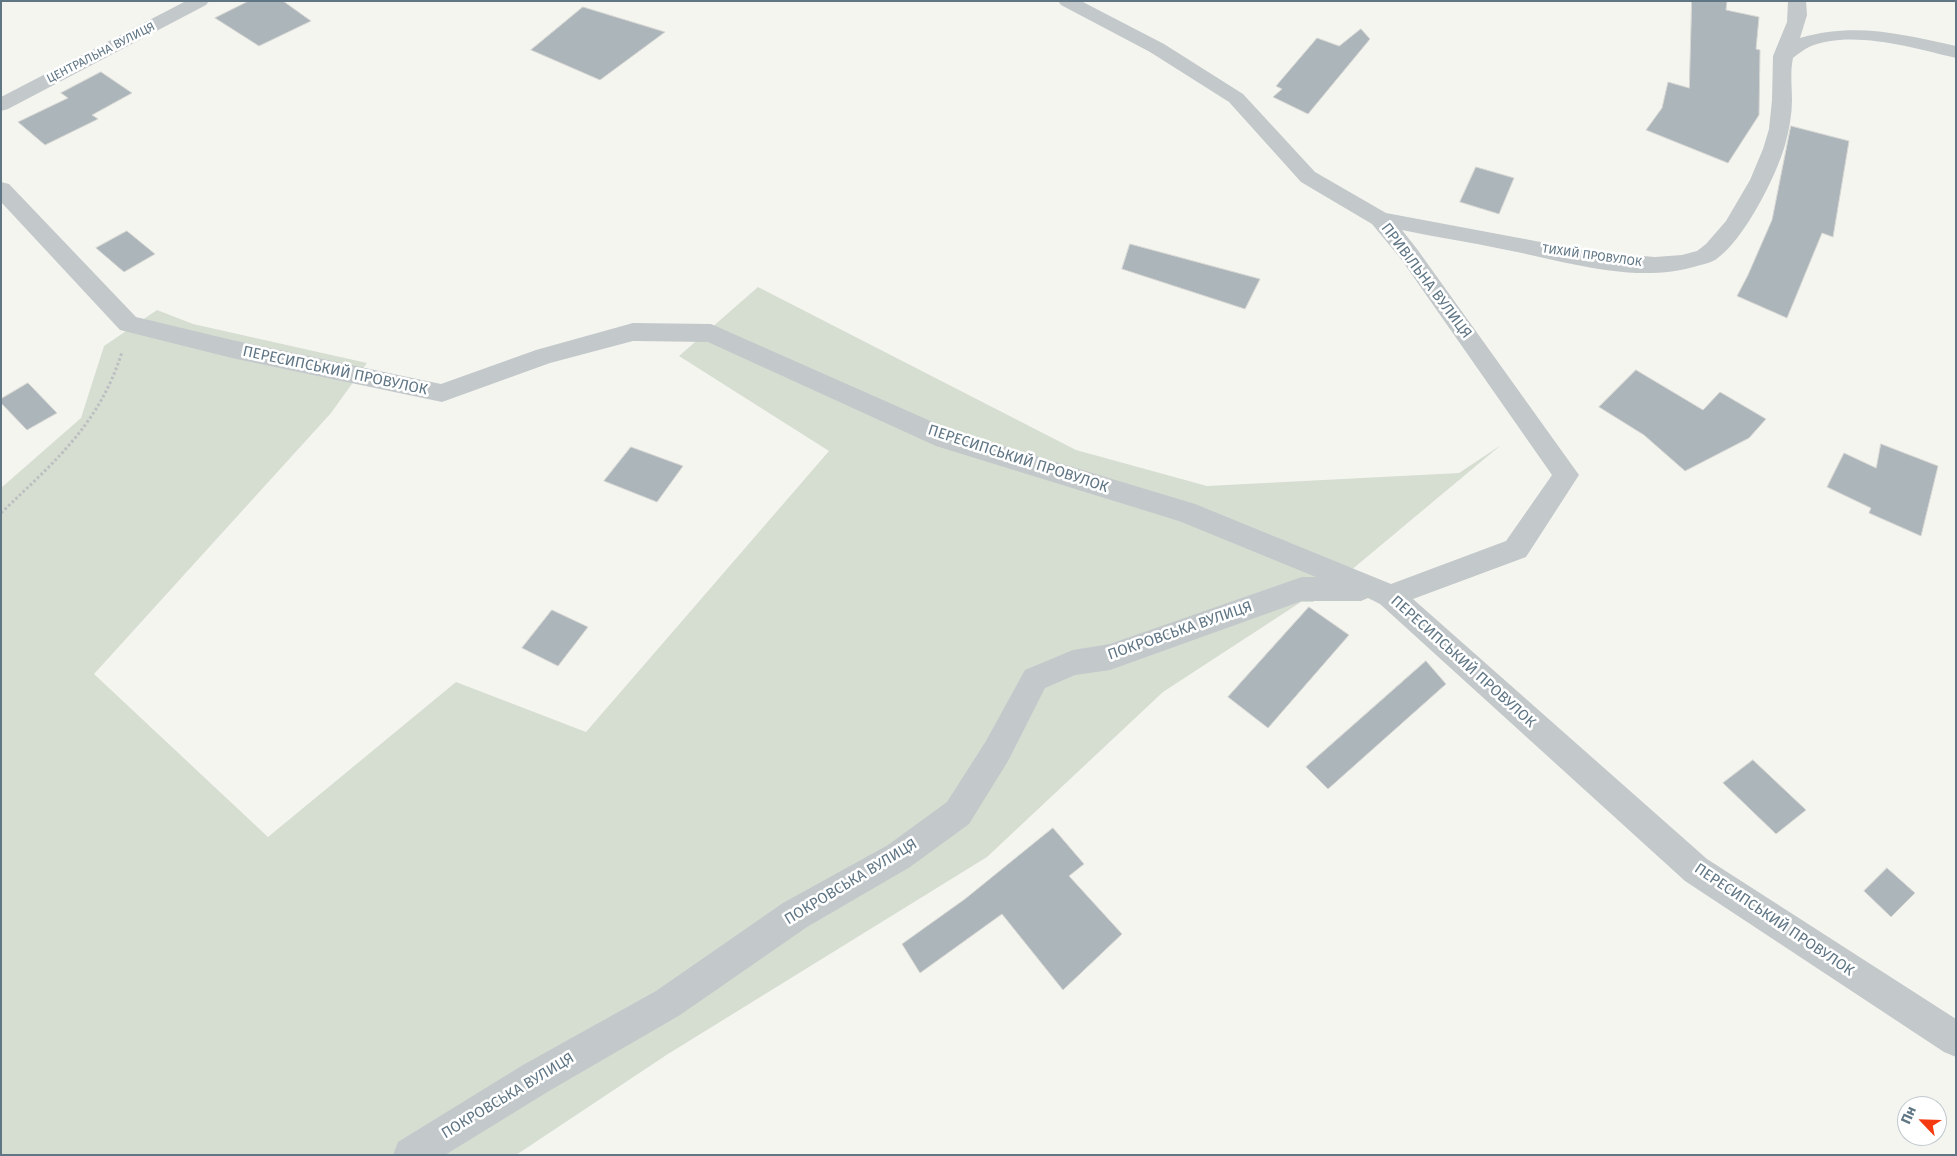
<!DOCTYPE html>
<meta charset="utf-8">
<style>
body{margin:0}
#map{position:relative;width:1957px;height:1156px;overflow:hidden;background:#f5f5f0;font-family:"Fira Sans",sans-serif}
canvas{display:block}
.frame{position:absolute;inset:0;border:2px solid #607685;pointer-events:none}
.north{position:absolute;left:1897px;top:1096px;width:50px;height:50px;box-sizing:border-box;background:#fff;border:1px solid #bfc8ce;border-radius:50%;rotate:294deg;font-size:14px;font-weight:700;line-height:20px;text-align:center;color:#607685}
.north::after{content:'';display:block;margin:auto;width:18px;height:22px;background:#f53910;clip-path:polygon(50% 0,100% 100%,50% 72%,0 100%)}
</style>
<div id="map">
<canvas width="1957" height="1156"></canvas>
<div class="frame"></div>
<div class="north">Пн</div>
</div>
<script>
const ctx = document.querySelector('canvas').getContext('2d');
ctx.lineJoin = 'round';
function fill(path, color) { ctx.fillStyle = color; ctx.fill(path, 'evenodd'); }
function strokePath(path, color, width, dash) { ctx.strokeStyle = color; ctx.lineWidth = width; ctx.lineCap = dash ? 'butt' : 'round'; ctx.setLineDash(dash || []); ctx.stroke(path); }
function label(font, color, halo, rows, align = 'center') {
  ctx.font = font + ' "Fira Sans",sans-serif'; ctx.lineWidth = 5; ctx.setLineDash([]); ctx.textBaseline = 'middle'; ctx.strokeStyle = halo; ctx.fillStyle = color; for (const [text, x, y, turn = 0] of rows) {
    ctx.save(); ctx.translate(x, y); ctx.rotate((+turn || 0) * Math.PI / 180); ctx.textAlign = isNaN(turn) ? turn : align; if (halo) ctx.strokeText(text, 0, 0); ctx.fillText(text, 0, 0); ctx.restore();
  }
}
fill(new Path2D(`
 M 758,287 L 1076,450 L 1207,486 L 1459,473 L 1501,445 L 1313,602 L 1301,602 L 1163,692 L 987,857 L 668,1054 L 516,1155 L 1,1155 L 1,488 L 81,418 L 104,346 L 157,310 L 193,324 L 367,363 L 331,413 L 94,674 L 268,837 L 456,682 L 586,732 L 829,451 L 679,356 Z`), '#d6ddd1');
const building = new Path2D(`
 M 249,1 L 283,1 L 311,21 L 259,46 L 215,18 Z
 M 1692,1 L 1727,1 L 1726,10 L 1759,17 L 1756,49 L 1760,50 L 1759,115 L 1728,163 L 1646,130 L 1662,108 L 1668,82 L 1689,88 Z
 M 583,7 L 665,32 L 600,80 L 531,50 Z
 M 1361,29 L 1370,39 L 1308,114 L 1273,97 L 1282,89 L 1276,86 L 1317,38 L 1339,46 Z
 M 101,72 L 132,93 L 92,115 L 98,119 L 45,145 L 18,122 L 68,98 L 61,93 Z
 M 1791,126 L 1849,141 L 1833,237 L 1822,233 L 1787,318 L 1737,296 L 1748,275 L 1772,220 Z
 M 1476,167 L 1514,178 L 1499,214 L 1460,202 Z
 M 127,231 L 155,254 L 124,272 L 96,248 Z
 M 1130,244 L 1260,279 L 1245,309 L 1122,269 Z
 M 1636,370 L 1703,410 L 1720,392 L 1766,419 L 1749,438 L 1685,471 L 1644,435 L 1599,407 Z
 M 28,383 L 57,413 L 27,430 L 1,403 L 1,399 Z
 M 1881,444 L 1938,466 L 1921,536 L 1869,513 L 1871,508 L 1827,487 L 1844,453 L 1876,468 Z
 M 631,447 L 683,466 L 657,502 L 604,481 Z
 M 1309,607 L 1349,635 L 1268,728 L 1228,697 Z
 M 552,610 L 588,627 L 558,666 L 522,648 Z
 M 1426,661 L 1446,684 L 1328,789 L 1306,767 Z
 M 1753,760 L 1806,810 L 1776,834 L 1723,783 Z
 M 1053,828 L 1084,864 L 1069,876 L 1122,934 L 1063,990 L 1002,914 L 920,973 L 902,944 L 965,899 Z
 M 1887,868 L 1915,893 L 1891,917 L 1864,891 Z`);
fill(building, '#acb5ba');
strokePath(building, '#d6d6d3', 1);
strokePath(new Path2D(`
 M 1,513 C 54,462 99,425 122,352`), '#bcbfc1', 3, [2.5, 2.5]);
fill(new Path2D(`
 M 1058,1 L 1081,1 L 1164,44 L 1243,94 L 1315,172 L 1386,213 L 1594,252 L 1655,257 L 1682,255 L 1697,251 L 1706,244 L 1726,221 L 1750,180 L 1763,149 L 1769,129 L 1772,100 L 1773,56 L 1787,22 L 1788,1 L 1806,1 L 1807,15 L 1800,38 C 1855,22 1901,34 1956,46 L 1956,58 C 1913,48 1851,29 1809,47 C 1803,50 1798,54 1793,58 C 1790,72 1792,86 1792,100 C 1792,115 1789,130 1785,145 C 1776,177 1743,242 1715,260 C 1710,263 1703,264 1697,266 C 1634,285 1565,261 1502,249 C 1469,242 1435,237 1402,230 L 1417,249 L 1579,475 L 1526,557 L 1413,599 L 1707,859 L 1956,1019 L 1956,1057 L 1944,1052 L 1685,881 L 1380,604 L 1368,598 L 1361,601 L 1302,601 L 1110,670 L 1075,675 L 1045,688 L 1008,761 L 969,824 L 910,867 L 807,927 L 680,1015 L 549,1091 L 445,1155 L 393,1155 L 398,1142 L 523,1065 L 656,991 L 783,903 L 888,845 L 947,802 L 986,741 L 1025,670 L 1073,650 L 1110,644 L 1302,577 L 1316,577 L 1179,521 L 936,446 L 708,342 L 633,341 L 550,363 L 442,402 L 232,358 L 120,330 L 1,202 L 1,182 L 9,184 L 136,317 L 232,340 L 441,384 L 536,350 L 633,323 L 711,324 L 953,431 L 1195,504 L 1391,584 L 1506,541 L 1552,475 L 1401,259 L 1372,224 L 1301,182 L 1229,102 L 1150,52 L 1061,5 Z`), '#c3c8cb');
fill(new Path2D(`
 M 186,1 L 209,1 L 206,5 L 8,109 L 1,111 L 1,97 Z`), '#c3c8cb');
label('12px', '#607685', '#fff', [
 ["ЦЕНТРАЛЬНА ВУЛИЦЯ",101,53,-27],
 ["ТИХИЙ ПРОВУЛОК",1592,256,8]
]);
label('15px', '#607685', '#fff', [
 ["ПРИВІЛЬНА ВУЛИЦЯ",1426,281,53],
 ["ПЕРЕСИПСЬКИЙ ПРОВУЛОК",335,371,12],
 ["ПЕРЕСИПСЬКИЙ ПРОВУЛОК",1018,459,18],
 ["ПОКРОВСЬКА ВУЛИЦЯ",1180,631,-19],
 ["ПЕРЕСИПСЬКИЙ ПРОВУЛОК",1463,662,42],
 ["ПОКРОВСЬКА ВУЛИЦЯ",851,882,-31],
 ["ПЕРЕСИПСЬКИЙ ПРОВУЛОК",1774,920,34],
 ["ПОКРОВСЬКА ВУЛИЦЯ",508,1096,-31]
]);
</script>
